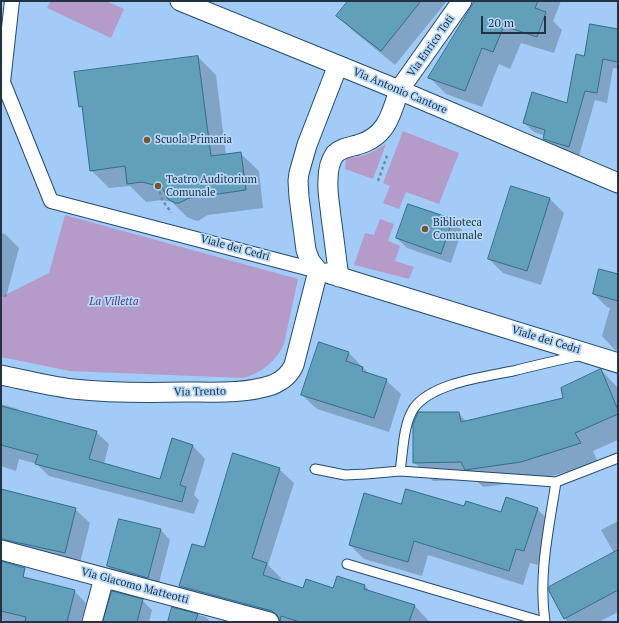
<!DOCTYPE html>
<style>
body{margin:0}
#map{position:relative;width:619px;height:623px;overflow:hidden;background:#a2ccf7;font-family:"PT Serif",serif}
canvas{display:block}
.frame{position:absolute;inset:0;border:2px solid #213242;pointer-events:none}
.scale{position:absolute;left:481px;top:16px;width:65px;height:18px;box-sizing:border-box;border:2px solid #213242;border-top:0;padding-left:5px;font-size:12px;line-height:14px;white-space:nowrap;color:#213242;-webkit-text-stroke:3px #b6d8fb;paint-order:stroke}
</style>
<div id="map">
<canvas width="619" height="623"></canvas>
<div class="frame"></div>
<div class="scale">20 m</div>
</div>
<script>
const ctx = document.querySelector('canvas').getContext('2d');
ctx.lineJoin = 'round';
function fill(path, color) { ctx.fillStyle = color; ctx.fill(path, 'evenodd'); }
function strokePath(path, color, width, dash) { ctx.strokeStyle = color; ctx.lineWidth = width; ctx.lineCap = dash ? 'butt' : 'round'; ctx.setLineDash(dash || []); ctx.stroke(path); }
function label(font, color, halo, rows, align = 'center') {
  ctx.font = font + ' "PT Serif",serif'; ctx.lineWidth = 3.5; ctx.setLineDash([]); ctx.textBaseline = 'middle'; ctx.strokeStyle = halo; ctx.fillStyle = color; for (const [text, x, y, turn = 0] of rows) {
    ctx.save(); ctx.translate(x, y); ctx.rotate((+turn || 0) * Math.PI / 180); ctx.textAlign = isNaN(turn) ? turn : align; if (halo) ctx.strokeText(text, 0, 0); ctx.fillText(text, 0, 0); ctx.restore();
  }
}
fill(new Path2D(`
 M 51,1 L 106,1 L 124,9 L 111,38 L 47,8 Z
 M 403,131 L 459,153 L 439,204 L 406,192 L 399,209 L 383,203 L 390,186 L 383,183 Z
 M 386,144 L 373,179 L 345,169 L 346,157 C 361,159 373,152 386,144 Z
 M 65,215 L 298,279 L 284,344 C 276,361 262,373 243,378 L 70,371 L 1,357 L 1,297 L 49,273 Z
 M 380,219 L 394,224 L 388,241 L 400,246 L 395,261 L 414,267 L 409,279 L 354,265 L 365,233 L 374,235 Z`), '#b49bc9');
fill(new Path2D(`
 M 349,1 L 447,1 L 395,65 L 352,30 L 338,15 Z
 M 476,1 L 561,1 L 553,21 L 562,30 L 554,53 L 521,43 L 510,69 L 499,64 L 482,107 L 446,94 L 429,77 Z
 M 618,30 L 618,69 L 613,68 L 607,103 L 595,100 L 579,156 L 554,148 L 544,138 L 545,136 L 534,132 L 524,123 L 568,104 L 585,57 Z
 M 198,57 L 216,75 L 226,155 L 240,153 L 259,171 L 263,208 L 208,215 L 198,221 L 194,220 L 187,217 L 172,202 L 161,200 L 146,202 L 130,186 L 109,188 L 91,170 L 83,110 L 80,106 Z
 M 550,199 L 564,213 L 541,285 L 503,273 L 489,259 Z
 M 452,220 L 462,230 L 451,263 L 407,248 L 397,238 Z
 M 1,233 L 5,234 L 19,248 L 6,297 L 1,296 Z
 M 618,275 L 618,351 L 615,350 L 602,336 L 610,308 L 607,307 L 594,294 Z
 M 349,353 L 370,375 L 386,380 L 401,394 L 389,432 L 317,409 L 302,395 Z
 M 601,370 L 618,388 L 618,440 L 593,451 L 598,462 L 539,480 L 483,487 L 476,480 L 433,481 L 414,462 L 458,413 L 467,422 L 564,399 Z
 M 1,404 L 18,409 L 21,412 L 96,432 L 109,444 L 104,464 L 160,480 L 193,446 L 205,459 L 194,495 L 199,500 L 194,514 L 49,476 L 37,464 L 19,459 L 16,471 L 1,466 Z
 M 279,469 L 294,483 L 268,565 L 281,578 L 280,581 L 304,589 L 334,589 L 338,578 L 365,586 L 371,592 L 414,605 L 428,620 L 428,622 L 275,622 L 194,600 L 180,586 L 204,549 Z
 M 1,493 L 75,509 L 90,523 L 79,567 L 1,545 Z
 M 402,505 L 465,508 L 502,514 L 537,509 L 552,523 L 538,565 L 530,563 L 523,585 L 428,555 L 422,576 L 364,559 L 350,545 Z
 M 618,521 L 618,612 L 599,622 L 569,622 L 565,619 L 550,590 L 614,553 L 601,530 Z
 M 161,530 L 170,540 L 158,587 L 117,576 L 108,566 Z
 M 1,571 L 23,576 L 26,579 L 74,591 L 86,603 L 81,622 L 12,622 L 1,620 Z
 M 142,600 L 152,610 L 149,622 L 104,622 Z
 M 173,609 L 206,617 L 210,622 L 169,622 Z`), '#0003');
const building = new Path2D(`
 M 348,1 L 421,1 L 381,51 L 336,16 Z
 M 475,1 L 538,1 L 535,8 L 546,12 L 537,37 L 504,26 L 493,52 L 482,48 L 465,91 L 428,78 Z
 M 590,24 L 618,29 L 618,62 L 603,59 L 597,93 L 585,91 L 569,147 L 543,139 L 545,130 L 523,123 L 532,92 L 567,103 L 576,54 L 584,56 Z
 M 198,56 L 211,156 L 241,152 L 246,190 L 189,198 L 179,203 L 175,203 L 168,199 L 162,187 L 142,182 L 127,184 L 125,166 L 90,171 L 82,106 L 79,107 L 74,72 Z
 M 511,186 L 550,198 L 527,271 L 488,259 Z
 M 408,204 L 453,219 L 441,254 L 396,238 Z
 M 599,269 L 618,274 L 618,301 L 593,294 Z
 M 319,342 L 349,352 L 346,361 L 363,367 L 362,371 L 387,379 L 374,418 L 301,395 Z
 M 601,369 L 618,410 L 618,414 L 575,433 L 581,443 L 521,462 L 465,470 L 461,462 L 413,463 L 413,424 L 418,412 L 459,412 L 461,422 L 563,398 L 561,388 Z
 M 1,406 L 97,431 L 89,459 L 160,479 L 172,438 L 193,445 L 180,485 L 186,487 L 182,502 L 35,464 L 38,455 L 1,445 Z
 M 233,453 L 280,468 L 252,558 L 267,563 L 263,575 L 303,588 L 306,579 L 333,588 L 337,576 L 365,585 L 364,589 L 415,605 L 409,622 L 300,622 L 281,616 L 280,621 L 277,615 L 272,611 L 179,586 L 192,544 L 204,547 Z
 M 1,489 L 76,508 L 65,553 L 1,539 Z
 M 406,489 L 464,506 L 466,501 L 501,512 L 506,497 L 538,508 L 524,551 L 516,549 L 509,571 L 414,541 L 408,562 L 349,545 L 364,493 L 401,504 Z
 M 119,519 L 161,529 L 148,578 L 107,566 Z
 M 618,550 L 618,590 L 564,619 L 549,591 L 549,587 Z
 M 1,561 L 25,568 L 23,577 L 75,590 L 67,622 L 25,622 L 26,617 L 1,611 Z
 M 112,591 L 143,599 L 137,622 L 103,622 Z
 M 172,607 L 198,614 L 195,622 L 168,622 Z`);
fill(building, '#629fbb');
strokePath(building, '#316e88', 1);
const service = new Path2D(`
 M 315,469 L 345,475 L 366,474 L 400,471 L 556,482 L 618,458
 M 400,471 C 403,453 403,424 414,408 C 432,383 484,377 513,371 C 536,365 559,360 582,355
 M 347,564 L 544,622
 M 545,622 C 538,575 549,528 556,482`);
const pedestrian = new Path2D(`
 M 12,1 L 3,82 L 51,201 L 318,271`);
const minor = new Path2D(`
 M 180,1 L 399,90 L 618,183
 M 318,271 L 310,261 L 306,250 L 299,197 L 298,181 L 299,173 L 307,145 L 338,65
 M 327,273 L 618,363
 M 339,277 C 336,257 334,237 331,217 C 330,205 327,192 328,180 C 328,172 330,161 335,154 C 341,148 349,147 357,145 C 386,137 391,116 399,90 L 462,1
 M 1,375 C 25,380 48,386 73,389 C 110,393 147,393 185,392 C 213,392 245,394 272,385 C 282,381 290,374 294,365 L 318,271
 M 1,550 L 269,622
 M 92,622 L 104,578`);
strokePath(service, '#244a6e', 11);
strokePath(pedestrian, '#244a6e', 16);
strokePath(minor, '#244a6e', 21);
strokePath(new Path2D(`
 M 378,181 L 388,153
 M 158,186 L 162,200 L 171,212 L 171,213`), '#6a89a8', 2.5, [3, 3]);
strokePath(service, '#fff', 9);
strokePath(pedestrian, '#fff', 14);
strokePath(minor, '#fff', 19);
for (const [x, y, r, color] of [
 [147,140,4,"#77552d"],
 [158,186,4,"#77552d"],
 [425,229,4,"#77552d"]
]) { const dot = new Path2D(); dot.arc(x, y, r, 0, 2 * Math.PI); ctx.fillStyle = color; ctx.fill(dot); strokePath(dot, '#b6d8fb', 1.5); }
label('11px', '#213242', '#b6d8fb', [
 ["Via Enrico Toti",431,46,-55],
 ["Via Antonio Cantore",400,91,23],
 ["Viale dei Cedri",235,248,15],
 ["Viale dei Cedri",546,340,17],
 ["Via Trento",200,392,-1],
 ["Via Giacomo Matteotti",135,586,15]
]);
label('11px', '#213242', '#b6d8fb', [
 ["Scuola Primaria",155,140],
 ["Teatro Auditorium",166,180],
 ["Comunale",166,193],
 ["Biblioteca",433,223],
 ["Comunale",433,236]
], 'left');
label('italic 11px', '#5f3a7a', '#b6d8fb', [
 ["La Villetta",114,302]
]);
</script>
